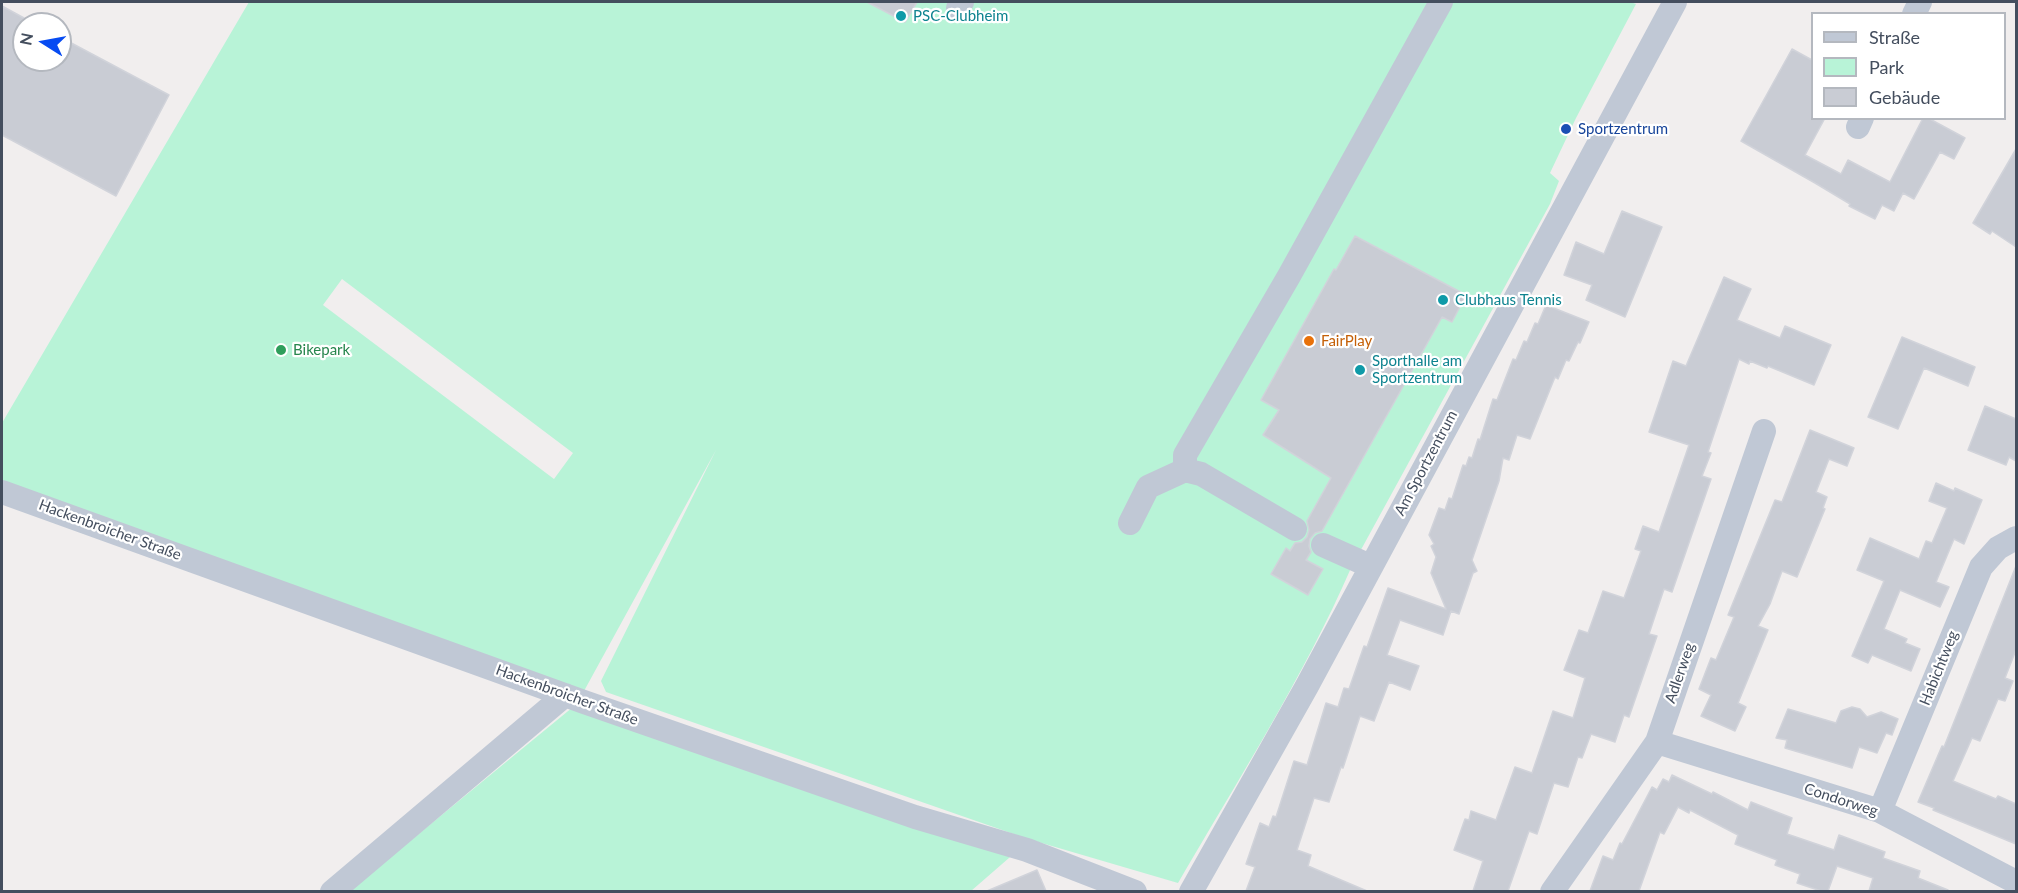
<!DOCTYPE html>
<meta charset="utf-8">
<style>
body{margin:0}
#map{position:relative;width:2018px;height:893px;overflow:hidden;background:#f1eeee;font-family:Lato,sans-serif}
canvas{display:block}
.frame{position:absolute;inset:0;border:3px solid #444e5e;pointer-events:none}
.legend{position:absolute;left:1811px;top:12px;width:195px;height:108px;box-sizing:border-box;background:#fff;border:2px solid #b4b8bf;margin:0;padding:8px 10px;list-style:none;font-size:18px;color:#444e5e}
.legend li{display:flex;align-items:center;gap:12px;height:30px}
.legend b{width:30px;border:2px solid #b4b8bf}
.north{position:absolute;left:12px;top:12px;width:60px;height:60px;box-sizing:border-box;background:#fff;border:2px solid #b4b8bf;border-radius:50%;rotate:281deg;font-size:16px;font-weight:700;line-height:24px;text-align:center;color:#444e5e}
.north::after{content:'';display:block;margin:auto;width:21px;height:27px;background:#074bf2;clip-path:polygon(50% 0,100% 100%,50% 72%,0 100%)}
</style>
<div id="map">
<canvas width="2018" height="893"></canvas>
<div class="frame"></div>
<ul class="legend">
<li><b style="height:8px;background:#c0c8d5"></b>Straße</li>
<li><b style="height:16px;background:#b8f3d7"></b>Park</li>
<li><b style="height:16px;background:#c9ccd4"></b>Gebäude</li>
</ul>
<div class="north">N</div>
</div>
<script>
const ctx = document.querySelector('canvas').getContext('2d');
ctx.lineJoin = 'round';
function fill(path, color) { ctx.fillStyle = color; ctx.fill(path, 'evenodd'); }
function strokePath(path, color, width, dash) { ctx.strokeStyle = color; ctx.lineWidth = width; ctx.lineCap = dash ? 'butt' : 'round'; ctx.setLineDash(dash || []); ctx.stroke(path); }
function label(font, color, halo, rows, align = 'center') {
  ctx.font = font + ' Lato,sans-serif'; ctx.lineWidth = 4.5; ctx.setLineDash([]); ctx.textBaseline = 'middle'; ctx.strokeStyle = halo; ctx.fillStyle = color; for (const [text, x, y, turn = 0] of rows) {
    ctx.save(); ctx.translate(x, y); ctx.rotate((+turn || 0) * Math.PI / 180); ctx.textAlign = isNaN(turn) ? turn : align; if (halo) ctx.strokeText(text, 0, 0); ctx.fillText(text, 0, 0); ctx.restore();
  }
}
fill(new Path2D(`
 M 249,2 L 1630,2 L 1636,4 L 1576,118 L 1550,173 L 1559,181 L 1550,204 L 1351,568 C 1303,678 1238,780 1178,883 L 1028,839 L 606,692 L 601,681 L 716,450 L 584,691 L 2,484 L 2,423 ZM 342,279 L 573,453 L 554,479 L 323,305 Z
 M 573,707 L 1017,851 L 971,891 L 348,892 Z`), '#b8f3d7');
const building = new Path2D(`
 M 867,2 L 917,2 L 905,22 Z
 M 2,6 L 24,18 L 24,60 L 60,60 L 60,37 L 169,95 L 116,196 L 2,135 Z
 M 1792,49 L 1812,60 L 1812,118 L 1825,118 L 1805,155 L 1841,174 L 1848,160 L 1890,182 L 1923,118 L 1928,118 L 1965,138 L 1954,159 L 1940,152 L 1914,199 L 1903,193 L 1894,211 L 1882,205 L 1875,219 L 1849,206 L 1850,204 L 1815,183 L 1741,141 Z
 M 2016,149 L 2016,247 L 1992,231 L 1990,234 L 1973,223 Z
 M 1622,211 L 1662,227 L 1625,317 L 1586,300 L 1592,285 L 1564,275 L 1576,242 L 1604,254 Z
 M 1355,236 L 1466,295 L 1452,322 L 1442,317 L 1322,531 L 1315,533 L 1310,539 L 1309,546 L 1311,552 L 1306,560 L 1323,569 L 1308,595 L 1271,574 L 1286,548 L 1290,551 L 1295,543 L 1302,542 L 1307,537 L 1309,530 L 1307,521 L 1331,478 L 1263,435 L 1279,410 L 1261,400 L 1334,269 L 1336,270 Z
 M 1724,277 L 1751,289 L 1737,320 L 1780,338 L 1785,326 L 1831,345 L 1814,385 L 1768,366 L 1767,368 L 1750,361 L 1749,364 L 1739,359 L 1708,452 L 1711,453 L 1702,476 L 1711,479 L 1672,592 L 1664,589 L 1649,634 L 1657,636 L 1629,717 L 1624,715 L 1615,742 L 1591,734 L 1582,758 L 1578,757 L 1568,787 L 1554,783 L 1537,834 L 1529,831 L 1508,891 L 1473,891 L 1483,861 L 1454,850 L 1465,819 L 1469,820 L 1471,811 L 1496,820 L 1515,767 L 1532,773 L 1553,711 L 1573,718 L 1585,678 L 1564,670 L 1579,630 L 1588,633 L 1603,591 L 1624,598 L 1641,551 L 1635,549 L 1643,526 L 1659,532 L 1689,445 L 1649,432 L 1673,361 L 1686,366 Z
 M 1546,305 L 1589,322 L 1580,343 L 1578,342 L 1569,361 L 1566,360 L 1558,379 L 1555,377 L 1530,439 L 1517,435 L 1509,460 L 1503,458 L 1499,481 L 1472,560 L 1477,571 L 1473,573 L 1459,614 L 1451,611 L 1443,635 L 1400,620 L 1387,655 L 1419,666 L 1410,690 L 1389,682 L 1374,721 L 1360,716 L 1343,768 L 1341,767 L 1329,802 L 1314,798 L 1297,850 L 1311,855 L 1308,866 L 1367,891 L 1246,891 L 1255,867 L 1246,864 L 1260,823 L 1269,827 L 1273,816 L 1276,817 L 1294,761 L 1307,765 L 1326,703 L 1338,707 L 1344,688 L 1349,689 L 1364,646 L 1367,647 L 1388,588 L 1446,609 L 1431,573 L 1436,557 L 1431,546 L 1434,544 L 1429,535 L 1439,508 L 1445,510 L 1449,498 L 1452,499 L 1463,465 L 1466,466 L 1469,457 L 1472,458 L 1478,439 L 1480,440 L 1493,399 L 1497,400 L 1513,359 L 1516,360 L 1524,341 L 1527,342 L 1535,323 L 1538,324 Z
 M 1902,337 L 1975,367 L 1968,386 L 1924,368 L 1898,429 L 1868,417 Z
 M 1985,406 L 2016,419 L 2016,461 L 2009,457 L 2006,465 L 1968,450 Z
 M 1810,430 L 1854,448 L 1847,466 L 1829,459 L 1816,492 L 1827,497 L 1823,508 L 1825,509 L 1797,577 L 1782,571 L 1770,604 L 1758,626 L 1768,630 L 1738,703 L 1746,707 L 1735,731 L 1701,716 L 1711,695 L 1699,689 L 1711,658 L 1716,660 L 1734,617 L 1728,615 L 1775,500 L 1782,502 Z
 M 1936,483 L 1954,491 L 1955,488 L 1982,500 L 1964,544 L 1954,539 L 1936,582 L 1949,587 L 1940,607 L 1900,590 L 1884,629 L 1907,639 L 1905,643 L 1920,649 L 1911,671 L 1872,655 L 1868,663 L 1852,656 L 1884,581 L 1857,570 L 1870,538 L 1919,559 L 1926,541 L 1932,543 L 1947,508 L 1929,501 Z
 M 2016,566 L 2016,650 L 2005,678 L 2013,681 L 2005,701 L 1998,699 L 1980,741 L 1972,738 L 1953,781 L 1996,799 L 1998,796 L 2016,804 L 2016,844 L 1933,810 L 1934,808 L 1918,802 L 1942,746 L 1944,747 Z
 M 1852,707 L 1860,709 L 1867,717 L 1881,712 L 1898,719 L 1892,735 L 1886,733 L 1877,753 L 1859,747 L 1852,768 L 1785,748 L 1787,740 L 1776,738 L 1788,709 L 1836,723 L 1841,711 Z
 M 1672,775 L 1712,794 L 1713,792 L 1748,810 L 1751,802 L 1792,818 L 1787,834 L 1834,850 L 1839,835 L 1885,852 L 1883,858 L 1920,871 L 1918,878 L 1948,890 L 1948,891 L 1869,891 L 1873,878 L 1837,866 L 1828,891 L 1821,891 L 1797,883 L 1800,874 L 1775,865 L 1777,860 L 1735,844 L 1738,835 L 1690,810 L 1689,813 L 1678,807 L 1664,834 L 1660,832 L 1639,891 L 1590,891 L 1603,856 L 1613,860 L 1620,843 L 1622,844 L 1652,787 L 1657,790 L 1663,779 L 1669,782 Z
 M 1037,870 L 1046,891 L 987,891 Z`);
fill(building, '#c9ccd4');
strokePath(building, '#d1d3da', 1.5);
strokePath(new Path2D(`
 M 958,8 L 962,2
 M 1914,14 L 1920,2
 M 1858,127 L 1862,118
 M 1185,470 L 1201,474 L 1295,529
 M 2,492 L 584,702 L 915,817 L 1027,850 L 1135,892
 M 1130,523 L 1148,487 L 1185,470 L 1185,455 L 1289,276 L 1441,2
 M 1323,545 L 1370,566
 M 1657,742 L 1880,811 L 2016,882
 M 1880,811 L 1981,567 L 1998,548 L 2016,538
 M 332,892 L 565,695
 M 1191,892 L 1307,686 L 1675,2
 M 1552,892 L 1657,742 L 1764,431`), '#c0c8d5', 24);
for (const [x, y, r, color] of [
 [901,16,6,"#0f9aa8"],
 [1566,129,6,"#1a4fb4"],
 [1443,300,6,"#0f9aa8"],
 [1309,341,6,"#e8710a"],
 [281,350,6,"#2e9e5b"],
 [1360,370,6,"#0f9aa8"]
]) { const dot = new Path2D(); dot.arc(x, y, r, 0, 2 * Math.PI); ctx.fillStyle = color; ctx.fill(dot); strokePath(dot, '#fff', 2); }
label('15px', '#0d838f', '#fff', [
 ["PSC-Clubheim",913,16],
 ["Clubhaus Tennis",1455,300],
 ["Sporthalle am",1372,361],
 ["Sportzentrum",1372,378]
], 'left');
label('15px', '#164399', '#fff', [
 ["Sportzentrum",1578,129]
], 'left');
label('15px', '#c56008', '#fff', [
 ["FairPlay",1321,341]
], 'left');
label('15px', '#27864d', '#fff', [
 ["Bikepark",293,350]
], 'left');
label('15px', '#444e5e', '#fff', [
 ["Am Sportzentrum",1426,463,-62],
 ["Hackenbroicher Straße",110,530,20],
 ["Habichtweg",1939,668,-68],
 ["Adlerweg",1680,673,-71],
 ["Hackenbroicher Straße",567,695,20],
 ["Condorweg",1841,800,18]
]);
</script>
